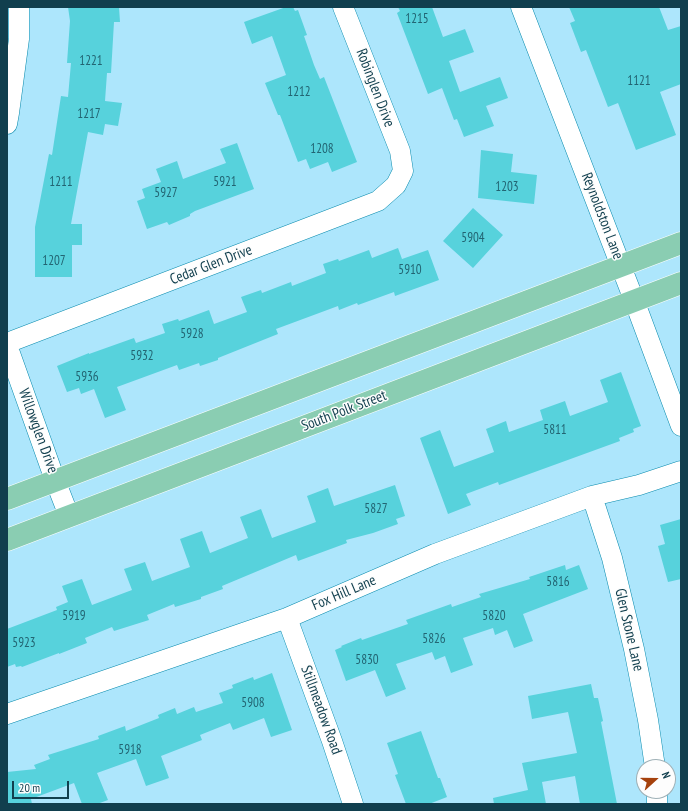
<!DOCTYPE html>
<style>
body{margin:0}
#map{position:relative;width:688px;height:811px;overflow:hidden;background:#ade6fc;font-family:"PT Sans Narrow",sans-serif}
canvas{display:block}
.frame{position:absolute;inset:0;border:8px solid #113f4e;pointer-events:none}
.north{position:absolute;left:636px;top:759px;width:40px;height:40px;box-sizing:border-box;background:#fdfdfd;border:1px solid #9fb1b7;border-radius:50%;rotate:69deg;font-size:11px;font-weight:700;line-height:16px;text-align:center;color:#113f4e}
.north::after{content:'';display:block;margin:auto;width:14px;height:18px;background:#a5410c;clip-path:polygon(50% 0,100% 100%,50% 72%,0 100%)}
.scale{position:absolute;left:12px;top:781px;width:57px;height:18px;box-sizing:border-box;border:2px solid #113f4e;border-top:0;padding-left:5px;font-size:12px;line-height:14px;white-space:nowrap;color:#113f4e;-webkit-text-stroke:3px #fdfdfd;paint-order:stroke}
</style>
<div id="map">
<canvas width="688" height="811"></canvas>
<div class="frame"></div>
<div class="north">N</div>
<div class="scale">20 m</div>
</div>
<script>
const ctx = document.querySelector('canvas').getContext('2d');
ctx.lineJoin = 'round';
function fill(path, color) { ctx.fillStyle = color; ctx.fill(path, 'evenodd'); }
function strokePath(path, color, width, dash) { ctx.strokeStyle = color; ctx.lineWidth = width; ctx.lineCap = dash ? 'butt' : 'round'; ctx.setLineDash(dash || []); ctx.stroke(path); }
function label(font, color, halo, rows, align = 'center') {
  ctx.font = font + ' "PT Sans Narrow",sans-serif'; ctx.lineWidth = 3; ctx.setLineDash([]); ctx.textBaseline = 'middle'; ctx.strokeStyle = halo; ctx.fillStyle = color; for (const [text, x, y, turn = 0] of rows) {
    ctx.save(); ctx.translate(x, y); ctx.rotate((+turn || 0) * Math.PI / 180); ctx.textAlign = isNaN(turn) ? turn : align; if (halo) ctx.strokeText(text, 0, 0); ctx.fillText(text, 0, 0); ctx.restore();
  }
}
fill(new Path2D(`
 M 68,7 L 119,7 L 120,22 L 114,22 L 111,73 L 107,73 L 105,101 L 122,103 L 118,126 L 105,124 L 103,135 L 88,132 L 71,224 L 82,224 L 82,245 L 72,245 L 72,277 L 35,277 L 35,227 L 49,154 L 52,155 L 61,96 L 68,97 L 71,63 L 67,63 L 70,21 Z
 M 286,7 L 293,7 L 295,11 L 298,10 L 307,35 L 304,36 L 314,65 L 320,79 L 324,77 L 357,162 L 332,172 L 328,162 L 310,169 L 306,159 L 298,162 L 280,115 L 278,115 L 265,83 L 286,75 L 272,36 L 252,44 L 244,22 Z
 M 398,7 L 432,7 L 443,37 L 465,29 L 474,52 L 449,61 L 460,92 L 500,77 L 508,98 L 486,106 L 494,126 L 464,137 L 457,119 L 454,120 L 442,88 L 428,94 L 397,13 L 400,11 Z
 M 569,7 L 659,7 L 668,30 L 681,26 L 681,84 L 660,92 L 676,135 L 636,150 L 618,103 L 608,107 L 586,50 L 581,52 L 570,23 L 575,21 Z
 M 237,143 L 254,189 L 195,211 L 190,214 L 190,216 L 169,225 L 167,222 L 147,229 L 137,201 L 145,198 L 142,189 L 161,182 L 156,169 L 177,161 L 183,179 L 226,163 L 220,149 Z
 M 481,150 L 513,154 L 511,172 L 537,175 L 534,204 L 478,198 Z
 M 473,208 L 503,235 L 473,268 L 443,241 Z
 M 398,248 L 402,259 L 428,250 L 439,280 L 395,296 L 394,292 L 358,305 L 357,303 L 339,310 L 338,306 L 276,329 L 278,334 L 218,358 L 218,360 L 200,366 L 199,363 L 179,370 L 177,365 L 117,387 L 126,410 L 105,418 L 94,389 L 81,394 L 79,388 L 67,392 L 57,366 L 89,353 L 89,354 L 134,338 L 136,343 L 165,333 L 162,324 L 178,319 L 179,321 L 209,310 L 214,324 L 247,312 L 241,297 L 261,290 L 262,293 L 291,282 L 292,286 L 326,273 L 323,264 L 338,259 L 339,261 L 369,250 L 372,258 Z
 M 621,372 L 641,426 L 633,429 L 634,432 L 619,438 L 620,441 L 499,485 L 498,482 L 466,494 L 471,505 L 448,514 L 420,438 L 440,430 L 454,467 L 494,452 L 486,429 L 506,421 L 509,432 L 543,420 L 540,410 L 565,401 L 570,416 L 608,402 L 600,380 Z
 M 395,485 L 405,516 L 396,519 L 398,524 L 373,533 L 346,540 L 347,543 L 298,561 L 296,555 L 222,586 L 223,589 L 201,597 L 201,599 L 175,607 L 174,604 L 147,615 L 149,620 L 114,631 L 112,627 L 85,638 L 87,643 L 59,654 L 59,653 L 22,667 L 21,666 L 16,667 L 15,664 L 7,667 L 7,629 L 57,610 L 56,607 L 68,602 L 62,586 L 82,579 L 92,605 L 132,590 L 124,569 L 145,562 L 152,581 L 190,567 L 180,539 L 202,531 L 210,553 L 248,538 L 240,517 L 261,509 L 272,538 L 316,522 L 307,496 L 328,488 L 334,506 Z
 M 681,519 L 681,579 L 668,582 L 658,546 L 665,544 L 660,525 Z
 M 565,565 L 566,570 L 579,565 L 588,589 L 523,614 L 533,641 L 514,648 L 507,630 L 495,635 L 493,628 L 463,638 L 473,665 L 451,673 L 445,656 L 435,660 L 432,652 L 396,664 L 406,689 L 386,697 L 375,670 L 346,681 L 335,650 L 342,647 L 341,646 L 361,638 L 362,640 L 408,624 L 406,620 L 451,604 L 452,607 L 481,597 L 479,594 L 530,579 L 529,577 Z
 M 272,673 L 292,730 L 271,737 L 264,718 L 233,730 L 230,723 L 200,735 L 202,740 L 161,756 L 169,778 L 146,786 L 136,759 L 97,773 L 108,800 L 97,804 L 82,804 L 74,783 L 31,799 L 32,804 L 7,804 L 7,772 L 36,769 L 34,765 L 50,759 L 48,755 L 99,739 L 98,736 L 125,726 L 126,731 L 159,718 L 158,715 L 175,708 L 177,714 L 194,707 L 196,712 L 223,703 L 219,693 L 233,688 L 232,685 L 253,677 L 254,680 Z
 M 591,684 L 594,698 L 598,698 L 603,721 L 601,722 L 617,804 L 580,804 L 575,776 L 542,782 L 546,804 L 494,804 L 493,798 L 528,790 L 522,763 L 577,753 L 568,712 L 532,719 L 528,696 Z
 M 421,731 L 438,778 L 440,778 L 447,797 L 429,804 L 406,804 L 395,775 L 398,774 L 387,743 Z`), '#57d2dc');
const minor = new Path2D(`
 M 521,7 L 634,300 L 681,426
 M 7,124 L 9,113 L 19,39 L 19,7
 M 7,343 L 378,201 L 396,185 L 403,171 L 400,151 L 343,7
 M 7,345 L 55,480 L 69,516
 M 592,496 L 612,558 L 634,649 L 648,720 L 655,767
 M 287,618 L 332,741 L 353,804
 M 7,714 L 287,618 L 435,554 L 592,496 L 639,485 L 681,471
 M 657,791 L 657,804`);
const major = new Path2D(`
 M 7,499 L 681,243
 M 7,540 L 681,283`);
strokePath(minor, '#0a8bad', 21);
strokePath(major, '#fff', 23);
strokePath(minor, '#fff', 20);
strokePath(major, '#8acdb2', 22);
label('13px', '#226472', null, [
 ["1215",417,19],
 ["1221",91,61],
 ["1121",639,81],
 ["1212",299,92],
 ["1217",89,114],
 ["1208",322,149],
 ["1211",61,182],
 ["5921",225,182],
 ["1203",507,187],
 ["5927",166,193],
 ["5904",473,238],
 ["1207",54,261],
 ["5910",410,270],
 ["5928",192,334],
 ["5932",142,356],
 ["5936",87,377],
 ["5811",555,430],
 ["5827",376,509],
 ["5816",558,582],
 ["5919",74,616],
 ["5820",494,616],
 ["5826",434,639],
 ["5923",24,643],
 ["5830",367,660],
 ["5908",253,703],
 ["5918",130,750]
]);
label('15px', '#113f4e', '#fdfdfd', [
 ["Robinglen Drive",375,88,69],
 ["Reynoldston Lane",602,216,69],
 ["Cedar Glen Drive",211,265,-21],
 ["South Polk Street",344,411,-21],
 ["Willowglen Drive",38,431,70],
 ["Fox Hill Lane",344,593,-23],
 ["Glen Stone Lane",629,630,77],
 ["Stillmeadow Road",321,710,70]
]);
</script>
